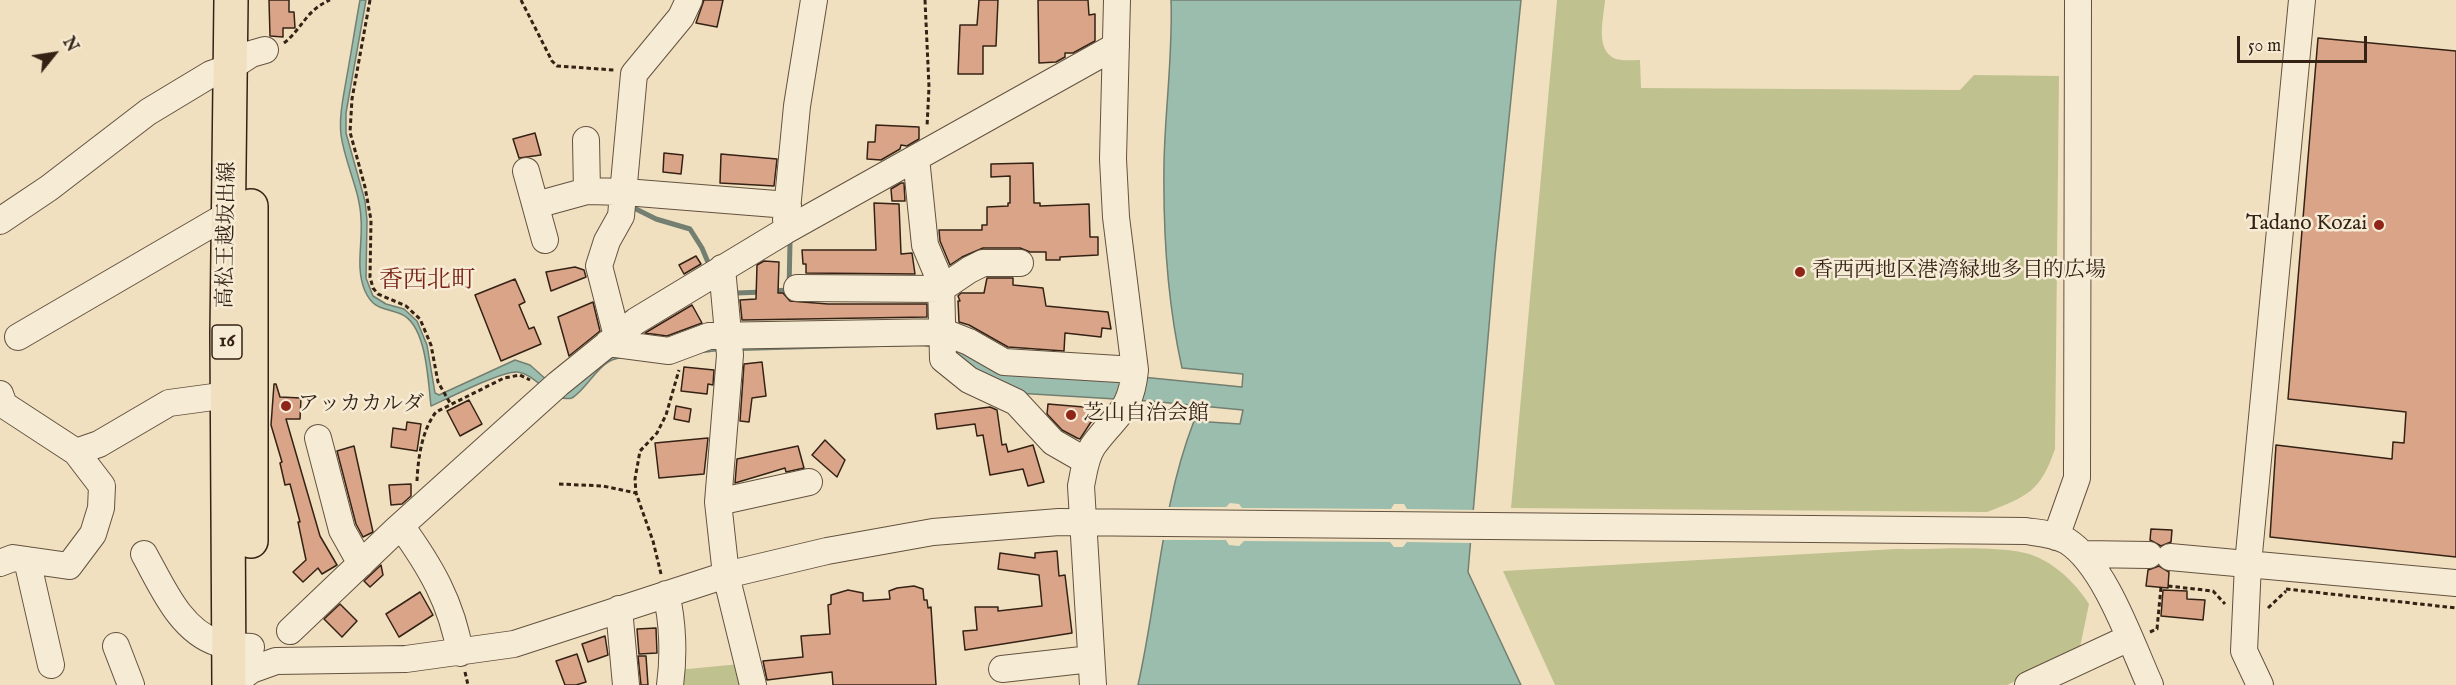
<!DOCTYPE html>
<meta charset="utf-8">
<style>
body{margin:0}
#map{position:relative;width:2456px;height:685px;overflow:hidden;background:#f1e0bf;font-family:"IM FELL English",serif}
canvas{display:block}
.north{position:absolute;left:24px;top:24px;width:60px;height:60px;-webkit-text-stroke:4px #f6ebd5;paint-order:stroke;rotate:60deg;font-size:16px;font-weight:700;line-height:24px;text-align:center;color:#342215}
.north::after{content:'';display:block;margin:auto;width:21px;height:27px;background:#342215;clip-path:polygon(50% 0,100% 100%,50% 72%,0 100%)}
.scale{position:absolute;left:2237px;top:36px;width:130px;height:27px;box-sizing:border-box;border:3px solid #342215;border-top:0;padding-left:8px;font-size:18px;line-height:21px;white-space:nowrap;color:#342215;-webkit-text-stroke:4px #f6ebd5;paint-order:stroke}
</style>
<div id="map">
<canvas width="2456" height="685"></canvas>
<div class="north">N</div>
<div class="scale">50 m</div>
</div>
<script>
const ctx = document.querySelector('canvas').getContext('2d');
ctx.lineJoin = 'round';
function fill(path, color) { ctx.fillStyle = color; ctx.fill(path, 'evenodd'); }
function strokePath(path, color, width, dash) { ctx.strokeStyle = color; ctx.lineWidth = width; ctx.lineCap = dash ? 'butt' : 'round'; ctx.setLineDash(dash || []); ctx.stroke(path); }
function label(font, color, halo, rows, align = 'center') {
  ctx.font = font + ' "IM FELL English","Noto Serif JP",serif'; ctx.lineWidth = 5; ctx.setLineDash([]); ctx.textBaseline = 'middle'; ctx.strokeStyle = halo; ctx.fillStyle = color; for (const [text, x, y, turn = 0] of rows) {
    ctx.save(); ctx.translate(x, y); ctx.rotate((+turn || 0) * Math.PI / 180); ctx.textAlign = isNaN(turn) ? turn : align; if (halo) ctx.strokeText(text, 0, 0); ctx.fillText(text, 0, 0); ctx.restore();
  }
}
fill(new Path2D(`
 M 1557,0 L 1605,0 C 1604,17 1594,51 1616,59 C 1623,61 1633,60 1640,60 L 1641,88 L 1960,90 L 1974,75 L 2059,76 L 2055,449 C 2040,492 2028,496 1987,512 L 1511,508 Z
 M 1896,549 C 1935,550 1987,545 2025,553 C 2051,559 2075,582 2089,604 L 2079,652 L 2007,685 L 1555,685 L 1503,571 Z
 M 740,664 L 746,685 L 675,685 L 677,670 Z`), '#bfc18e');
const water = new Path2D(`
 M 360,0 L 366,0 L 346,113 L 346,133 L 365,201 L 367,220 L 366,278 L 373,296 L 386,304 L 404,309 L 417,321 L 427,345 L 435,393 L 439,395 L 515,360 L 530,365 L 549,382 L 606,354 L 935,336 L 1112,374 L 1242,387 L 1243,374 L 1182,368 C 1167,301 1163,233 1164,164 C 1165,109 1173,55 1171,0 L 1521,0 L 1495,256 L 1468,572 L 1521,685 L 1138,685 C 1158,597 1161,506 1194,421 L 1240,424 L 1243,410 L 1149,401 L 1016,393 L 976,372 L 937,348 L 923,345 L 714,351 C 689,355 625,351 608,362 C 594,371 586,389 572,398 C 550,403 538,375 518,372 C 503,370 447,399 431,406 C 428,382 427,325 401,314 C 385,307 374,311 365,291 C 355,268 363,243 361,219 C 360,190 345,164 341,135 C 339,117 343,99 346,81 C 351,54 355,27 360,0 Z`);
fill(water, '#9bbdae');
strokePath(water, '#727f71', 1.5);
fill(new Path2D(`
 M 1230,503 L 1239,504 L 1242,508 L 1391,509 L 1394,504 L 1404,504 L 1407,509 L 1476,510 L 1473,543 L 1407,542 L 1403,547 L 1394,547 L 1390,542 L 1244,541 L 1239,546 L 1229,545 L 1226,540 L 1159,540 L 1166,507 L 1226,507 Z`), '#f1e0bf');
strokePath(new Path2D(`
 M 628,205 L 656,219 L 690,229 L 702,248 L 710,267
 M 772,291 L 789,290 L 790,242
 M 737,293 L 763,292`), '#727f71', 5);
const building = new Path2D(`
 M 269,0 L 289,0 L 289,12 L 294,12 L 295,28 L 283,28 L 283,37 L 270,36 Z
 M 704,0 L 723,0 L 717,27 L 696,23 Z
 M 979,0 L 998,0 L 996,46 L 983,46 L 983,74 L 958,74 L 960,25 L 977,25 Z
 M 1038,0 L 1088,0 L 1089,15 L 1095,14 L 1095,41 L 1073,53 L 1065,53 L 1065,57 L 1056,62 L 1039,63 Z
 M 2318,38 L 2456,51 L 2456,557 L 2270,537 L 2276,445 L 2392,459 L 2393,442 L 2404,443 L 2406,412 L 2288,399 Z
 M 876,125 L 919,127 L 919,139 L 907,146 L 901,145 L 900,149 L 881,160 L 867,159 L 868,142 L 875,142 Z
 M 535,133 L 541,155 L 519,158 L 513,139 Z
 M 664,153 L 683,155 L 681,174 L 663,172 Z
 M 721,154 L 777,159 L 774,186 L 720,183 Z
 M 1033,163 L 1034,203 L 1040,203 L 1040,206 L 1089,204 L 1090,237 L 1098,237 L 1098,255 L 1060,257 L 1060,260 L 1046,260 L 1046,252 L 1030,252 L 1020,248 L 983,248 L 962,257 L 950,265 L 940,241 L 939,230 L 982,230 L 982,225 L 987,225 L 987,207 L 1008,206 L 1008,203 L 1010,203 L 1010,176 L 991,177 L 991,164 Z
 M 901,183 L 904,183 L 905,201 L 892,201 L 891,189 Z
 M 874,203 L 899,204 L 901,254 L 912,253 L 915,274 L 806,273 L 806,264 L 803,264 L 802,250 L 876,250 Z
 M 696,256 L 701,264 L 684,274 L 679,265 Z
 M 764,261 L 779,262 L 778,293 L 783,293 L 790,301 L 828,304 L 927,304 L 927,317 L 742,320 L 740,300 L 756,299 L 757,265 Z
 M 575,267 L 584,270 L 586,277 L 551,291 L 546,272 Z
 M 1013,278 L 1013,285 L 1043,288 L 1046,306 L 1108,312 L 1111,329 L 1102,328 L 1101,337 L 1065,333 L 1064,351 L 1008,347 L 969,325 L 959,322 L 958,301 L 960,301 L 958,296 L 961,293 L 984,293 L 987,278 Z
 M 515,279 L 525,302 L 519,305 L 529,329 L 534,327 L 541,344 L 501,361 L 475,295 Z
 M 593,302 L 600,331 L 569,356 L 558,317 Z
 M 692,305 L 702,323 L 667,336 L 645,333 Z
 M 762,362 L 766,396 L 752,398 L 749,422 L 740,421 L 744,364 Z
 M 684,367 L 714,370 L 713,385 L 708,384 L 707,394 L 681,391 Z
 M 274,384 L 276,384 L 280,397 L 301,398 L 300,419 L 286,419 L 320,536 L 337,565 L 322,574 L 318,568 L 303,582 L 293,572 L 306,560 L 298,522 L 300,522 L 290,484 L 285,485 L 280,463 L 282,462 L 271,425 Z
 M 469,400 L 482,424 L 460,436 L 447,411 Z
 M 1048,404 L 1096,408 L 1095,420 L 1091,422 L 1080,439 L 1077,438 L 1062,430 L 1047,414 Z
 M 676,406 L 691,409 L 689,422 L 674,419 Z
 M 990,407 L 997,410 L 1002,445 L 1006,444 L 1008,452 L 1033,445 L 1044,482 L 1028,486 L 1023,469 L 990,475 L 983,435 L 977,436 L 975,424 L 937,429 L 935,414 Z
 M 407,422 L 421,424 L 417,451 L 391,447 L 393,428 L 406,430 Z
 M 708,438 L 704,474 L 659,478 L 655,443 Z
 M 825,440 L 845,460 L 837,477 L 812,455 Z
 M 354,446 L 373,532 L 363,537 L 356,524 L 337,451 Z
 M 798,446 L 804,468 L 786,472 L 785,468 L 735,483 L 737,459 Z
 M 411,484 L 411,496 L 402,504 L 391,505 L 389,485 Z
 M 2151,529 L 2172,530 L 2171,542 L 2161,546 L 2150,540 Z
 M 1057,551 L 1059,576 L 1065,575 L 1072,633 L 965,650 L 963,631 L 977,630 L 975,607 L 998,607 L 998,611 L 1042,606 L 1039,575 L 998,569 L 1000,553 L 1035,558 L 1035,553 Z
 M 381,565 L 383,575 L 370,587 L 364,581 Z
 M 2159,566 L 2169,572 L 2168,588 L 2146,586 L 2148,570 Z
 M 914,586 L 923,589 L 924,600 L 927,600 L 928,608 L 931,607 L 936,685 L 833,685 L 832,672 L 767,680 L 763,661 L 803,657 L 801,636 L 830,634 L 828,605 L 831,604 L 831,595 L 848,590 L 863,593 L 863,601 L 890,599 L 889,591 L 897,588 Z
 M 2163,590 L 2187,591 L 2187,599 L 2205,600 L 2203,620 L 2161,616 Z
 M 420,592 L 433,615 L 399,637 L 386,614 Z
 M 340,604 L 357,621 L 342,637 L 324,619 Z
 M 656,628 L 657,653 L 639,654 L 637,629 Z
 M 605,636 L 608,655 L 588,662 L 582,644 Z
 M 577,654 L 586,682 L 576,685 L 565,685 L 556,661 Z
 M 638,656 L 646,656 L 648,685 L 641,685 Z`);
fill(building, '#daa489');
strokePath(building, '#342215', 1.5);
const minor = new Path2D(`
 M 586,140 L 587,191
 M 916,158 L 925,245 L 941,283 L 943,359 L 969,380 L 1016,402 L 1053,442 L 1086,461
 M 526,171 L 545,240
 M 536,205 L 587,191 L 625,192 L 788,205
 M 786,220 L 797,106 L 814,0
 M 0,221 L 49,188 L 148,112 L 211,74 L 231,67 L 251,54 L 265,50
 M 722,268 L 730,355 L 718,502 L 726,575 L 753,685
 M 797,288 L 941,289 L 969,270 L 983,263 L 1020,263
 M 617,336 L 599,266 L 607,241 L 621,216 L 634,74 L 681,17 L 689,0
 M 18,337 L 229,214
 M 608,343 L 669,351 L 709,336 L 944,332 L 969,342 L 1004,362 L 1135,370
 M 0,394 L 4,405 L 76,452 L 102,486 L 101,508 L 93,534 L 69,566 L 13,558 L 0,563
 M 318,438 L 342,530 L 361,564
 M 76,452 L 99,444 L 169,403 L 228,395
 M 718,502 L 809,482
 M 401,526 C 430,566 452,603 460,653
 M 2056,537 L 2077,478 L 2078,0
 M 144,554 C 162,586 180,631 218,643 C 229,647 240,646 251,647
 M 2084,554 L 2149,555
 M 2170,557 L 2456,583
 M 27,560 L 51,665
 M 666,594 C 673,621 674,657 670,685
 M 619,609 L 626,685
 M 290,631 L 396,530 L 558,384 L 636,321 L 785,231 L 1116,46
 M 116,646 L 131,685
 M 1002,669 L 1091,659
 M 232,685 L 251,670 L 276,661 L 406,659 L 514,644 L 726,575 L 827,551 L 933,532 L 1059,522 L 2026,531 C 2039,533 2055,534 2067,541 C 2105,565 2131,643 2150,685
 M 1093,685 L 1081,486 C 1084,472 1085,458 1093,446 C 1115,415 1131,413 1135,370 L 1116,217 L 1113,159 L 1117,0
 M 2028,685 L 2129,638
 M 2260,685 L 2244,651 L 2248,564 L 2302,0`);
const major = new Path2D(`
 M 251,541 L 251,206
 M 229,685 L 227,334 L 231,0`);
strokePath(minor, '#635240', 28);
strokePath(major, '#342215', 36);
strokePath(new Path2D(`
 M 370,0 L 352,99 L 350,132 L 365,187 L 371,220 L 370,277 L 373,288 L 378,294 L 406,306 L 420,319 L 431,345 L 438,382 L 450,403
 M 521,0 L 552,61 L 557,66 L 614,70
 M 925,0 L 929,87 L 927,127
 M 284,43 C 303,28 305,11 330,0
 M 417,481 C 418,458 422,430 436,412 L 504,378 L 520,375 L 530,380
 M 559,484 L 603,486 L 636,493
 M 661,574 L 653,541 L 636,493 L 635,479 L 640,451 L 657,433 L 666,415 L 679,370
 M 2168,586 L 2213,591 L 2225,604
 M 2286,589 L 2456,608
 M 2268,608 L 2286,591
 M 2150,632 L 2157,629 L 2161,587
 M 465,672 L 468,685`), '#342215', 3, [4.5, 3]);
strokePath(minor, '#f6ebd5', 26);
strokePath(major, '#f1e0bf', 33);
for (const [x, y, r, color] of [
 [2379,225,6,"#8f2418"],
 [1800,272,6,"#8f2418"],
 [286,406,6,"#8f2418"],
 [1071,415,6,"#8f2418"]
]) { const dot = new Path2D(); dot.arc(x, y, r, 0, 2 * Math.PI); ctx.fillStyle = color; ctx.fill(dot); strokePath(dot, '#f6ebd5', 2); }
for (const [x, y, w] of [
 [227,342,30]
]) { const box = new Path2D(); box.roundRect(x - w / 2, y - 17, w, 34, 4.5); ctx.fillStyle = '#f6ebd5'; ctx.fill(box); strokePath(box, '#342215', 1.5); }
label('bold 20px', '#342215', null, [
 ["16",227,342]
]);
label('21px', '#342215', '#f6ebd5', [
 ["Tadano Kozai",2367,225,"right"],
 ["香西西地区港湾緑地多目的広場",1812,272],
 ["アッカカルダ",298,406],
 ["芝山自治会館",1083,415]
], 'left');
label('21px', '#342215', '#f6ebd5', [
 ["高松王越坂出線",228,235,-89]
]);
label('24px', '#7a1f14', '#f6ebd5', [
 ["香西北町",427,282]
]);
</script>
